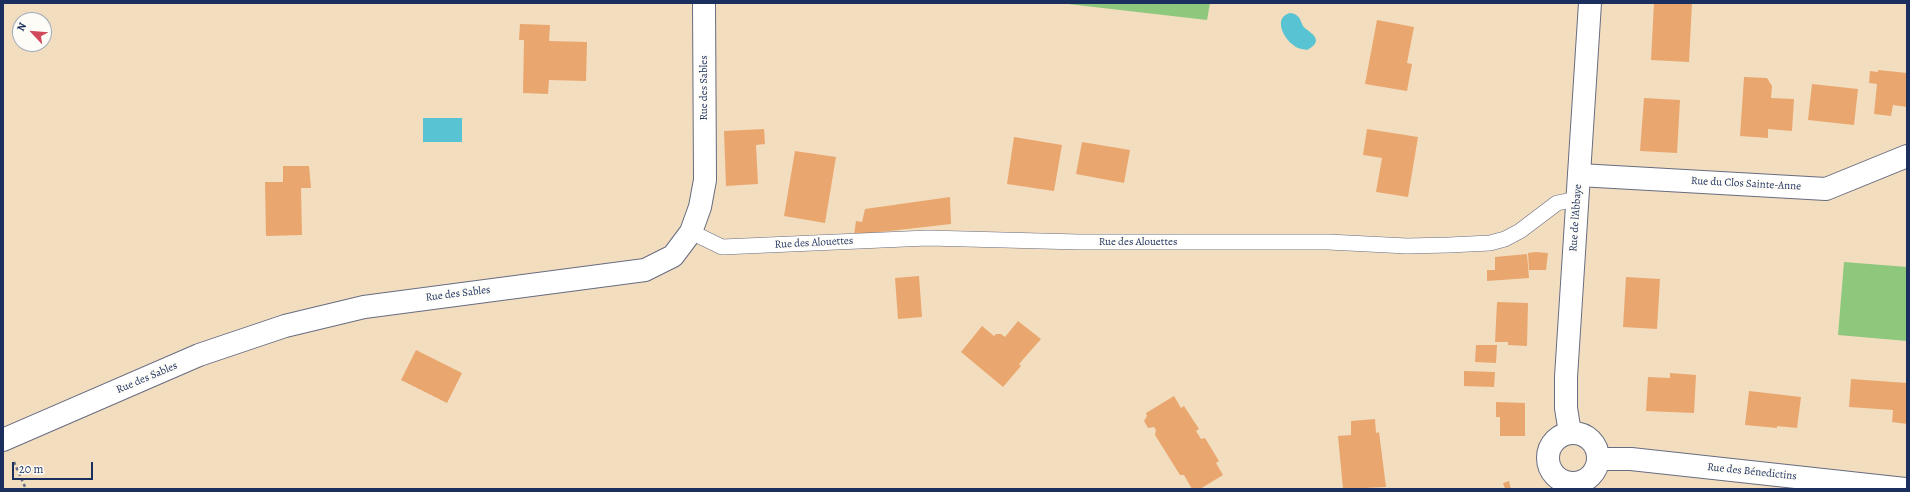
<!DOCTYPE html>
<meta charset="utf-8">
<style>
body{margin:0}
#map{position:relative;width:1910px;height:492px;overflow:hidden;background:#f3ddbf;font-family:Alegreya,serif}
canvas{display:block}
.frame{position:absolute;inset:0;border:4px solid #1b2f5e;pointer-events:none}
.north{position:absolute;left:12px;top:12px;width:40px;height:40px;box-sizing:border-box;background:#fdfcf7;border:1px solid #a3aaba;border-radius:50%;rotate:296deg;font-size:11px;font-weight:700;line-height:16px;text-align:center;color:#1b2f5e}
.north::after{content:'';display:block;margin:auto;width:14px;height:18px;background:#d1495b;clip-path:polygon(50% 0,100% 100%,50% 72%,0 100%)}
.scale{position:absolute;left:12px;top:462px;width:81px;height:18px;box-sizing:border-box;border:2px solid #1b2f5e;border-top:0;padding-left:5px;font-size:12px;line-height:14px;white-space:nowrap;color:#1b2f5e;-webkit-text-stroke:3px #fdfcf7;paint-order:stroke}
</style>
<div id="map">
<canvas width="1910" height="492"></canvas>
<div class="frame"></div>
<div class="north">N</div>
<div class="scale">20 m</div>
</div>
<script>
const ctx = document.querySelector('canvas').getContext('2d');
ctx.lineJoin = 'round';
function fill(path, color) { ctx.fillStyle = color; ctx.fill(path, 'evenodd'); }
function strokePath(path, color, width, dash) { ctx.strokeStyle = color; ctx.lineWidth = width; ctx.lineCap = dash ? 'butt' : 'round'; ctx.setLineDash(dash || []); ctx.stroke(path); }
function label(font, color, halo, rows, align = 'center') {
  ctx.font = font + ' Alegreya,serif'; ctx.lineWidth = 4; ctx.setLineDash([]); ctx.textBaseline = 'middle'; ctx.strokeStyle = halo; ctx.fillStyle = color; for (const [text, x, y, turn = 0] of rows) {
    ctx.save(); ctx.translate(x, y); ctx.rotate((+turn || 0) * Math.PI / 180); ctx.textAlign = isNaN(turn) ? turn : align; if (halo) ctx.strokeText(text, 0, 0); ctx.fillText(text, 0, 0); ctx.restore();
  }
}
fill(new Path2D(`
 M 1059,3 L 1210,3 L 1207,20 Z
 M 1844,262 L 1907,267 L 1907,341 L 1838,335 Z`), '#8ec87c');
fill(new Path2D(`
 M 1290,13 C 1299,14 1300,19 1303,26 C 1306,31 1328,39 1307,50 C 1301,49 1296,48 1292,44 C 1282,36 1274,17 1290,13 Z
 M 423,118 L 462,118 L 462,142 L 423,142 Z`), '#58c3d3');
fill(new Path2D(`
 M 1654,3 L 1692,3 L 1689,62 L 1651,60 Z
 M 1377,20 L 1414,27 L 1407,63 L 1412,64 L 1407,91 L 1365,84 Z
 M 520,24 L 550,25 L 549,41 L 587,42 L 586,81 L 549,80 L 548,94 L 523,93 L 524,40 L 519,40 Z
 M 1878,70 L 1907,73 L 1907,107 L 1893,105 L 1891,116 L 1874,114 L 1877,84 L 1869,83 L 1870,71 L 1878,72 Z
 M 1744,77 L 1767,78 L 1772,86 L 1771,98 L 1794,99 L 1792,131 L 1768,129 L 1768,138 L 1740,136 Z
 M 1812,84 L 1858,89 L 1854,125 L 1808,120 Z
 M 1644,98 L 1680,100 L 1677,153 L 1640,151 Z
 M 764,129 L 765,144 L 756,145 L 758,184 L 726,186 L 724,131 Z
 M 1367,129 L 1418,137 L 1408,197 L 1376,192 L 1382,158 L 1363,155 Z
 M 1014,137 L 1062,145 L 1054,191 L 1007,184 Z
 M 1082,142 L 1130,150 L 1124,183 L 1076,174 Z
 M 795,151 L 836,157 L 825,223 L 784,216 Z
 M 283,166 L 309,166 L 311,188 L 301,188 L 302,235 L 266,236 L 265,182 L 283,182 Z
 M 950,197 L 951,224 L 854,235 L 856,221 L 862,222 L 865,209 Z
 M 1536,252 L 1548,253 L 1546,270 L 1529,270 L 1528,253 Z
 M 1527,254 L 1529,278 L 1487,281 L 1487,270 L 1495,270 L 1495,257 Z
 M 919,276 L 922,317 L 898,319 L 895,278 Z
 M 1626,277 L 1660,279 L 1657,329 L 1623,327 Z
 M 1497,302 L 1528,303 L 1527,346 L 1508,345 L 1508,342 L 1495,342 Z
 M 1018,321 L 1041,339 L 1019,364 L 1021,366 L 1003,387 L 961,352 L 982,326 L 994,336 L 996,334 L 1001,334 L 1005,337 Z
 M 1476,345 L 1497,345 L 1496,363 L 1475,362 Z
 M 416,350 L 462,373 L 447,403 L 401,380 Z
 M 1464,371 L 1495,372 L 1494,387 L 1464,386 Z
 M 1670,373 L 1696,375 L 1694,413 L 1646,411 L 1648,377 L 1670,378 Z
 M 1851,379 L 1907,383 L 1907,424 L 1892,422 L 1893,410 L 1849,407 Z
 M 1749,391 L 1801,397 L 1797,428 L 1777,426 L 1777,428 L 1745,425 Z
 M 1174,396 L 1181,408 L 1184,406 L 1199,429 L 1196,431 L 1201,439 L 1205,438 L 1219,461 L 1216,463 L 1223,475 L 1200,489 L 1192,489 L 1184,475 L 1180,475 L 1155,435 L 1156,430 L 1154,427 L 1148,428 L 1144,421 L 1147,416 L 1146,413 Z
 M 1496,402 L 1525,403 L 1525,436 L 1500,436 L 1500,417 L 1496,417 Z
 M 1375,419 L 1376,433 L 1379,432 L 1386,487 L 1343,489 L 1338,436 L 1351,435 L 1351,421 Z
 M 1509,481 L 1511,489 L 1505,489 L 1503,483 Z`), '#e9a76f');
const lane = new Path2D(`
 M 691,232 L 722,247 L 928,238 L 1079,242 L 1328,242 L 1407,246 L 1449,245 L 1490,243 L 1505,239 L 1520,231 L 1557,203 L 1577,199`);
const street = new Path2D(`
 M 1579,175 L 1826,189 L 1907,156
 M 3,440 L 199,355 L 285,326 L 364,307 L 645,270 L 673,256 L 691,232 L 700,207 L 705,180 L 704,3
 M 1598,459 L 1631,459 L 1905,489`);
const secondary = new Path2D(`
 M 1570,433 L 1566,408 L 1566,377 L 1590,3
 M1548 458a25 25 0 1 1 50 0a25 25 0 1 1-50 0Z`);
strokePath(lane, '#676c80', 16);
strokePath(street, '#676c80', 24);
strokePath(secondary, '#676c80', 24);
strokePath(new Path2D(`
 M 14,462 L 26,489`), '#676c80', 2.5, [3, 3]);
strokePath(lane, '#fff', 15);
strokePath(street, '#fff', 22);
strokePath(secondary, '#fff', 22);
label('11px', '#1b2f5e', '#fdfcf7', [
 ["Rue des Sables",704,88,-90],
 ["Rue du Clos Sainte-Anne",1746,184,3],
 ["Rue de l'Abbaye",1576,218,-86],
 ["Rue des Alouettes",1138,242],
 ["Rue des Alouettes",814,243,-3],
 ["Rue des Sables",458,294,-7],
 ["Rue des Sables",147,378,-23],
 ["Rue des Bénedictins",1752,472,6]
]);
</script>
